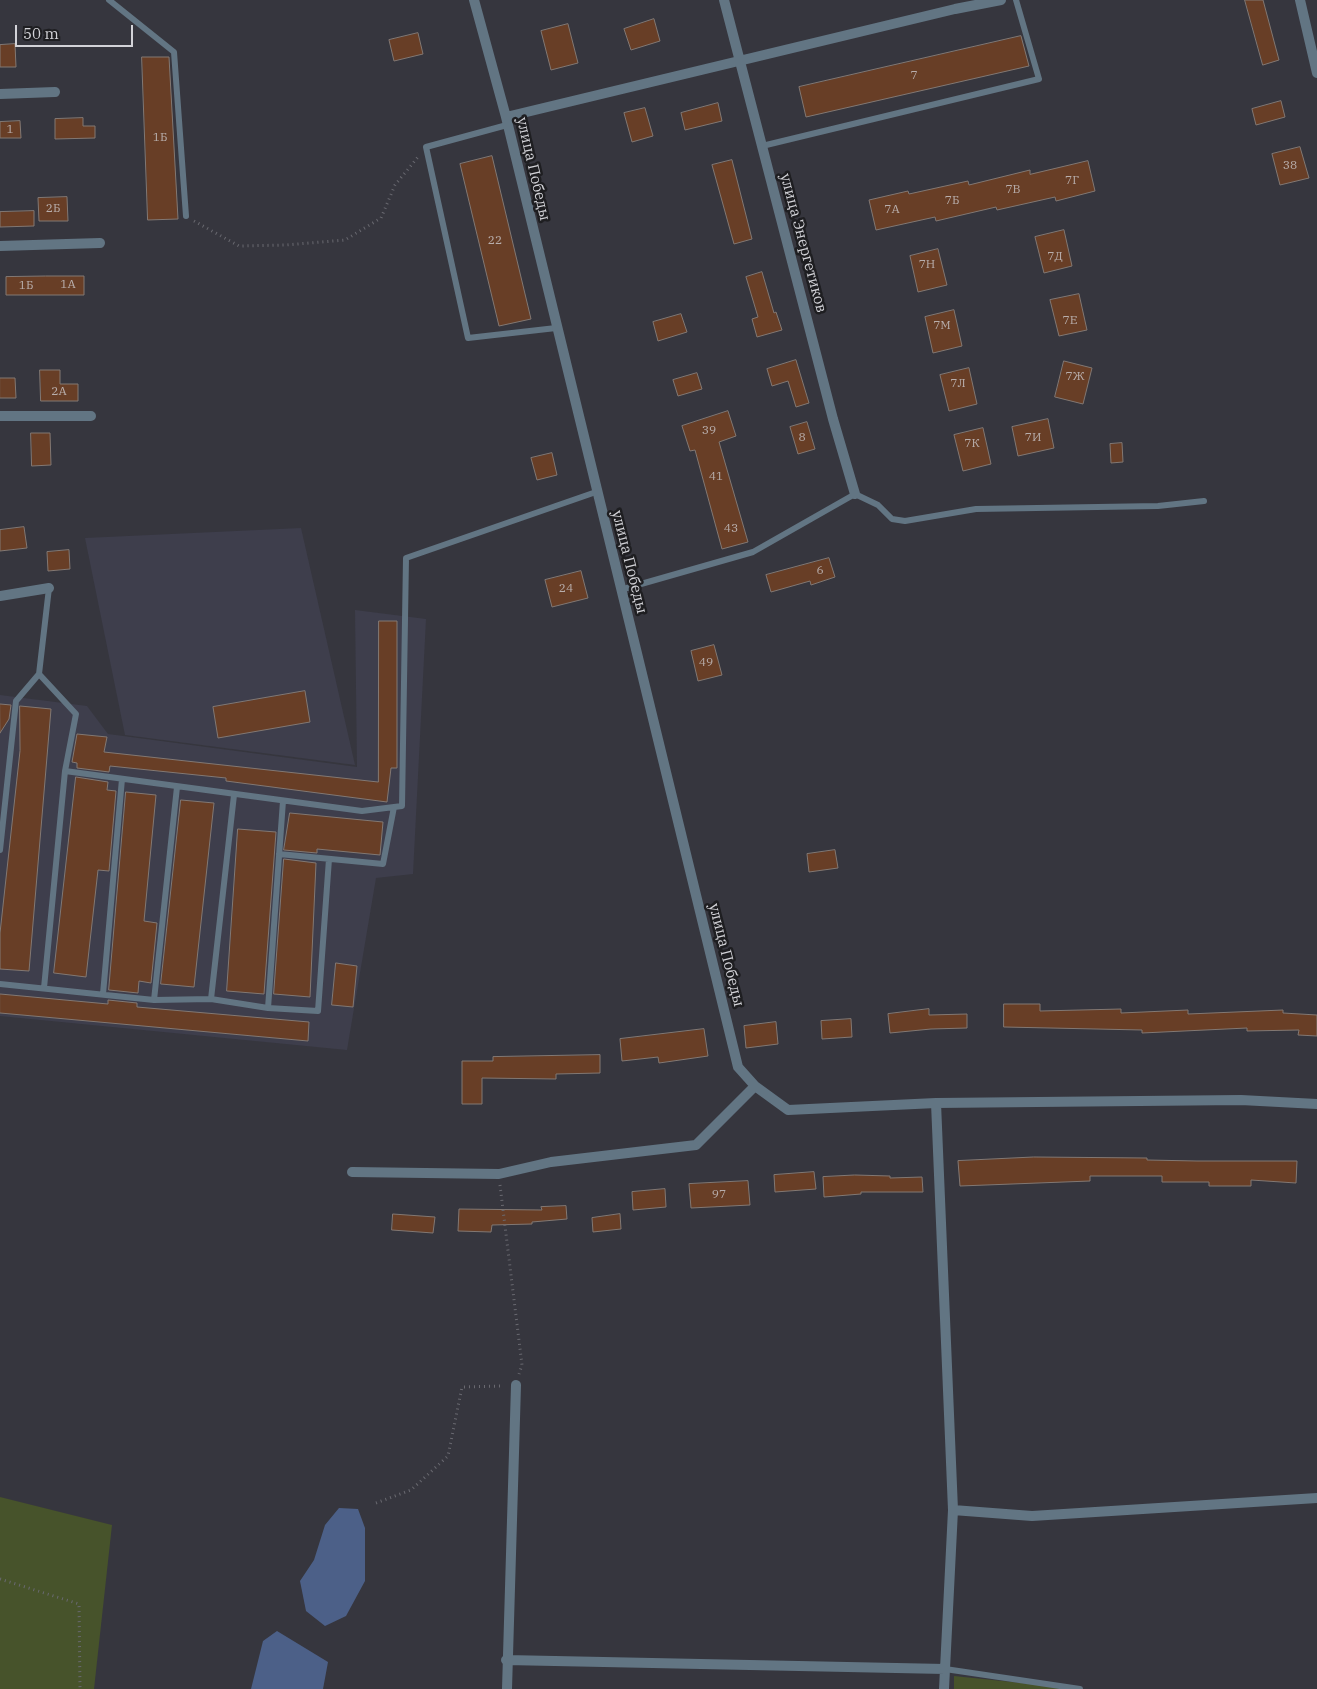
<!DOCTYPE html>
<meta charset="utf-8">
<style>
body{margin:0}
#map{position:relative;width:1317px;height:1689px;overflow:hidden;background:#36363e;font-family:"IBM Plex Serif",serif}
canvas{display:block}
.scale{position:absolute;left:15px;top:25px;width:118px;height:22px;box-sizing:border-box;border:2px solid #d3d3d8;border-top:0;padding-left:6px;font-size:15px;line-height:18px;white-space:nowrap;color:#d3d3d8;-webkit-text-stroke:4px #1e1e21;paint-order:stroke}
</style>
<div id="map">
<canvas width="1317" height="1689"></canvas>
<div class="scale">50 m</div>
</div>
<script>
const ctx = document.querySelector('canvas').getContext('2d');
ctx.lineJoin = 'round';
function fill(path, color) { ctx.fillStyle = color; ctx.fill(path, 'evenodd'); }
function strokePath(path, color, width, dash) { ctx.strokeStyle = color; ctx.lineWidth = width; ctx.lineCap = dash ? 'butt' : 'round'; ctx.setLineDash(dash || []); ctx.stroke(path); }
function label(font, color, halo, rows, align = 'center') {
  ctx.font = font + ' "IBM Plex Serif",serif'; ctx.lineWidth = 5; ctx.setLineDash([]); ctx.textBaseline = 'middle'; ctx.strokeStyle = halo; ctx.fillStyle = color; for (const [text, x, y, turn = 0] of rows) {
    ctx.save(); ctx.translate(x, y); ctx.rotate((+turn || 0) * Math.PI / 180); ctx.textAlign = isNaN(turn) ? turn : align; if (halo) ctx.strokeText(text, 0, 0); ctx.fillText(text, 0, 0); ctx.restore();
  }
}
fill(new Path2D(`
 M 301,528 L 355,765 L 125,735 L 85,538 Z
 M 355,610 L 426,619 L 413,874 L 376,878 L 347,1050 L 0,1016 L 0,695 L 87,706 L 108,734 L 357,767 Z`), '#3e3e4c');
fill(new Path2D(`
 M 0,1497 L 112,1525 L 94,1689 L 0,1689 Z
 M 954,1676 L 1070,1688 L 1070,1689 L 954,1689 Z`), '#47532b');
fill(new Path2D(`
 M 339,1508 L 358,1509 L 365,1528 L 365,1581 L 346,1616 L 325,1626 L 306,1611 L 300,1581 L 314,1560 L 325,1525 Z
 M 277,1631 L 328,1662 L 323,1689 L 251,1689 L 263,1641 Z`), '#4c6088');
const building = new Path2D(`
 M 1245,0 L 1263,0 L 1279,60 L 1263,65 Z
 M 654,19 L 660,41 L 631,50 L 624,29 Z
 M 568,24 L 578,63 L 551,70 L 541,31 Z
 M 418,33 L 423,54 L 394,61 L 389,40 Z
 M 1021,36 L 1029,66 L 806,117 L 799,87 Z
 M 15,44 L 16,67 L 0,67 L 0,45 Z
 M 142,57 L 169,57 L 178,219 L 148,220 Z
 M 1281,101 L 1285,117 L 1256,125 L 1252,109 Z
 M 718,103 L 722,121 L 685,130 L 681,113 Z
 M 645,108 L 653,136 L 632,142 L 624,113 Z
 M 83,118 L 83,126 L 95,126 L 95,138 L 55,139 L 55,119 Z
 M 20,121 L 21,138 L 0,138 L 0,122 Z
 M 1300,147 L 1309,178 L 1280,185 L 1272,154 Z
 M 492,156 L 531,319 L 499,326 L 460,164 Z
 M 732,160 L 752,239 L 734,244 L 712,165 Z
 M 1088,161 L 1095,191 L 1056,201 L 1055,197 L 997,210 L 996,207 L 936,221 L 935,217 L 876,230 L 869,200 L 908,191 L 909,194 L 968,181 L 969,185 L 1030,170 L 1030,174 Z
 M 67,197 L 68,221 L 39,221 L 38,198 Z
 M 34,211 L 34,226 L 0,227 L 0,212 Z
 M 1064,230 L 1072,266 L 1044,273 L 1035,237 Z
 M 938,249 L 947,285 L 918,292 L 910,256 Z
 M 762,272 L 774,313 L 776,312 L 782,330 L 757,337 L 752,319 L 758,317 L 746,277 Z
 M 46,276 L 84,276 L 84,295 L 6,295 L 6,277 Z
 M 1079,294 L 1087,330 L 1059,336 L 1050,300 Z
 M 954,310 L 962,346 L 933,353 L 925,317 Z
 M 681,314 L 687,332 L 658,341 L 653,322 Z
 M 796,360 L 809,403 L 796,407 L 788,381 L 772,386 L 767,369 Z
 M 1064,361 L 1092,368 L 1083,404 L 1055,397 Z
 M 969,368 L 977,404 L 949,411 L 940,375 Z
 M 40,370 L 60,370 L 60,384 L 78,384 L 78,401 L 41,401 Z
 M 697,373 L 702,389 L 678,396 L 673,380 Z
 M 0,378 L 15,378 L 16,398 L 0,398 Z
 M 728,411 L 736,436 L 719,442 L 748,542 L 722,549 L 695,450 L 690,451 L 682,426 Z
 M 1048,419 L 1054,448 L 1018,456 L 1012,427 Z
 M 807,422 L 815,449 L 798,454 L 790,427 Z
 M 983,428 L 991,464 L 963,471 L 954,435 Z
 M 31,433 L 50,433 L 51,465 L 32,466 Z
 M 1122,443 L 1123,462 L 1111,463 L 1110,444 Z
 M 552,453 L 557,475 L 537,480 L 531,458 Z
 M 24,527 L 27,548 L 0,551 L 0,530 Z
 M 69,550 L 70,569 L 48,571 L 47,552 Z
 M 829,558 L 835,577 L 811,585 L 810,581 L 771,592 L 766,575 Z
 M 581,571 L 588,598 L 552,607 L 545,580 Z
 M 379,621 L 397,621 L 397,768 L 391,768 L 387,802 L 226,781 L 226,778 L 110,766 L 109,772 L 77,768 L 77,763 L 72,762 L 77,734 L 107,737 L 104,752 L 378,782 Z
 M 714,645 L 722,675 L 698,681 L 691,651 Z
 M 305,691 L 310,722 L 218,738 L 213,707 Z
 M 0,704 L 11,705 L 9,719 L 0,733 Z
 M 20,706 L 51,709 L 29,971 L 0,969 L 0,933 L 20,751 Z
 M 76,777 L 108,782 L 107,790 L 116,791 L 109,871 L 98,870 L 86,977 L 54,973 Z
 M 126,792 L 156,795 L 144,921 L 157,923 L 151,983 L 139,981 L 138,993 L 109,990 Z
 M 181,800 L 214,803 L 194,987 L 161,984 Z
 M 290,813 L 383,822 L 380,855 L 317,849 L 317,853 L 284,850 Z
 M 238,829 L 276,832 L 264,994 L 227,991 Z
 M 835,850 L 838,868 L 809,872 L 807,854 Z
 M 284,859 L 316,863 L 310,997 L 274,994 Z
 M 336,963 L 357,966 L 353,1007 L 332,1005 Z
 M 0,994 L 108,1004 L 108,1000 L 137,1003 L 137,1007 L 309,1022 L 308,1041 L 0,1013 Z
 M 1004,1004 L 1040,1004 L 1040,1011 L 1121,1009 L 1121,1013 L 1188,1010 L 1188,1014 L 1283,1010 L 1283,1013 L 1317,1015 L 1317,1036 L 1298,1035 L 1299,1030 L 1247,1031 L 1247,1028 L 1142,1033 L 1142,1030 L 1004,1027 Z
 M 929,1009 L 929,1015 L 967,1014 L 967,1028 L 931,1029 L 890,1033 L 888,1014 Z
 M 851,1019 L 852,1037 L 822,1039 L 821,1021 Z
 M 776,1022 L 778,1044 L 746,1048 L 744,1026 Z
 M 704,1029 L 708,1056 L 659,1063 L 658,1057 L 622,1061 L 620,1039 Z
 M 600,1055 L 600,1073 L 556,1074 L 556,1079 L 482,1078 L 482,1104 L 462,1104 L 462,1061 L 493,1061 L 493,1057 Z
 M 1034,1157 L 1147,1158 L 1147,1160 L 1197,1161 L 1297,1161 L 1296,1183 L 1251,1180 L 1251,1186 L 1209,1186 L 1209,1182 L 1162,1182 L 1162,1176 L 1090,1176 L 1090,1181 L 960,1186 L 958,1161 Z
 M 814,1172 L 816,1189 L 775,1192 L 774,1175 Z
 M 855,1175 L 890,1176 L 890,1178 L 922,1177 L 923,1192 L 861,1192 L 861,1194 L 824,1197 L 823,1177 Z
 M 748,1181 L 750,1205 L 691,1208 L 689,1184 Z
 M 665,1189 L 666,1207 L 633,1210 L 632,1192 Z
 M 566,1206 L 567,1219 L 532,1222 L 532,1224 L 492,1225 L 491,1232 L 458,1231 L 459,1209 L 542,1210 L 541,1207 Z
 M 393,1214 L 435,1217 L 433,1233 L 392,1230 Z
 M 620,1214 L 621,1229 L 593,1232 L 592,1218 Z`);
fill(building, '#683e26');
strokePath(building, '#827873', 1);
strokePath(new Path2D(`
 M 194,221 L 239,246 L 286,245 L 345,240 L 381,218 L 395,185 L 418,157
 M 500,1185 L 522,1365 L 519,1374
 M 376,1503 L 411,1490 L 448,1456 L 462,1387 L 504,1386
 M 0,1579 L 79,1604 L 80,1689`), '#696970', 3, [1, 4]);
strokePath(new Path2D(`
 M 109,0 L 174,52 L 186,216
 M 507,125 L 426,147 L 468,338 L 556,328
 M 762,146 L 1039,79 L 1016,0
 M 620,590 L 753,552 L 855,494 L 878,505 L 892,519 L 905,521 L 976,509 L 1158,506 L 1204,501
 M 65,771 L 362,811 L 402,806 L 406,558 L 596,492
 M 0,850 L 16,701 L 39,674
 M 279,854 L 383,864 L 394,807
 M 0,984 L 154,1000 L 211,999 L 234,795
 M 44,988 L 65,771 L 76,714 L 39,674 L 49,588
 M 103,994 L 122,779
 M 211,999 L 268,1008 L 283,801
 M 154,1000 L 177,787
 M 268,1008 L 318,1011 L 329,859
 M 945,1669 L 1080,1689`), '#627583', 6);
strokePath(new Path2D(`
 M 474,0 L 506,117 L 738,1067 L 755,1086 L 788,1110 L 936,1103 L 1241,1100 L 1317,1104
 M 724,0 L 833,419 L 855,494
 M 1300,0 L 1317,73
 M 0,94 L 55,92
 M 506,117 L 955,9 L 1001,0
 M 0,246 L 100,243
 M 0,416 L 91,416
 M 0,596 L 49,588
 M 352,1172 L 499,1174 L 551,1162 L 696,1145 L 755,1086
 M 953,1510 L 1032,1516 L 1317,1498
 M 506,1660 L 945,1669 L 953,1510 L 936,1103
 M 507,1689 L 516,1385
 M 944,1689 L 945,1669`), '#627583', 10);
label('12px', '#b8aeac', null, [
 ["7",914,76],
 ["1",10,130],
 ["1Б",160,138],
 ["38",1290,166],
 ["7Г",1072,181],
 ["7В",1013,190],
 ["7Б",952,201],
 ["2Б",53,209],
 ["7А",892,210],
 ["22",495,241],
 ["7Д",1055,257],
 ["7Н",927,265],
 ["1А",68,285],
 ["1Б",26,286],
 ["7Е",1070,321],
 ["7М",942,326],
 ["7Ж",1075,377],
 ["7Л",958,384],
 ["2А",59,392],
 ["39",709,431],
 ["8",802,438],
 ["7И",1033,438],
 ["7К",972,444],
 ["41",716,477],
 ["43",731,529],
 ["6",820,571],
 ["24",566,589],
 ["49",706,663],
 ["97",719,1195]
]);
label('15px', '#d3d3d8', '#1e1e21', [
 ["улица Победы",533,169,77],
 ["улица Энергетиков",803,243,75],
 ["улица Победы",629,562,76],
 ["улица Победы",726,955,76]
]);
</script>
